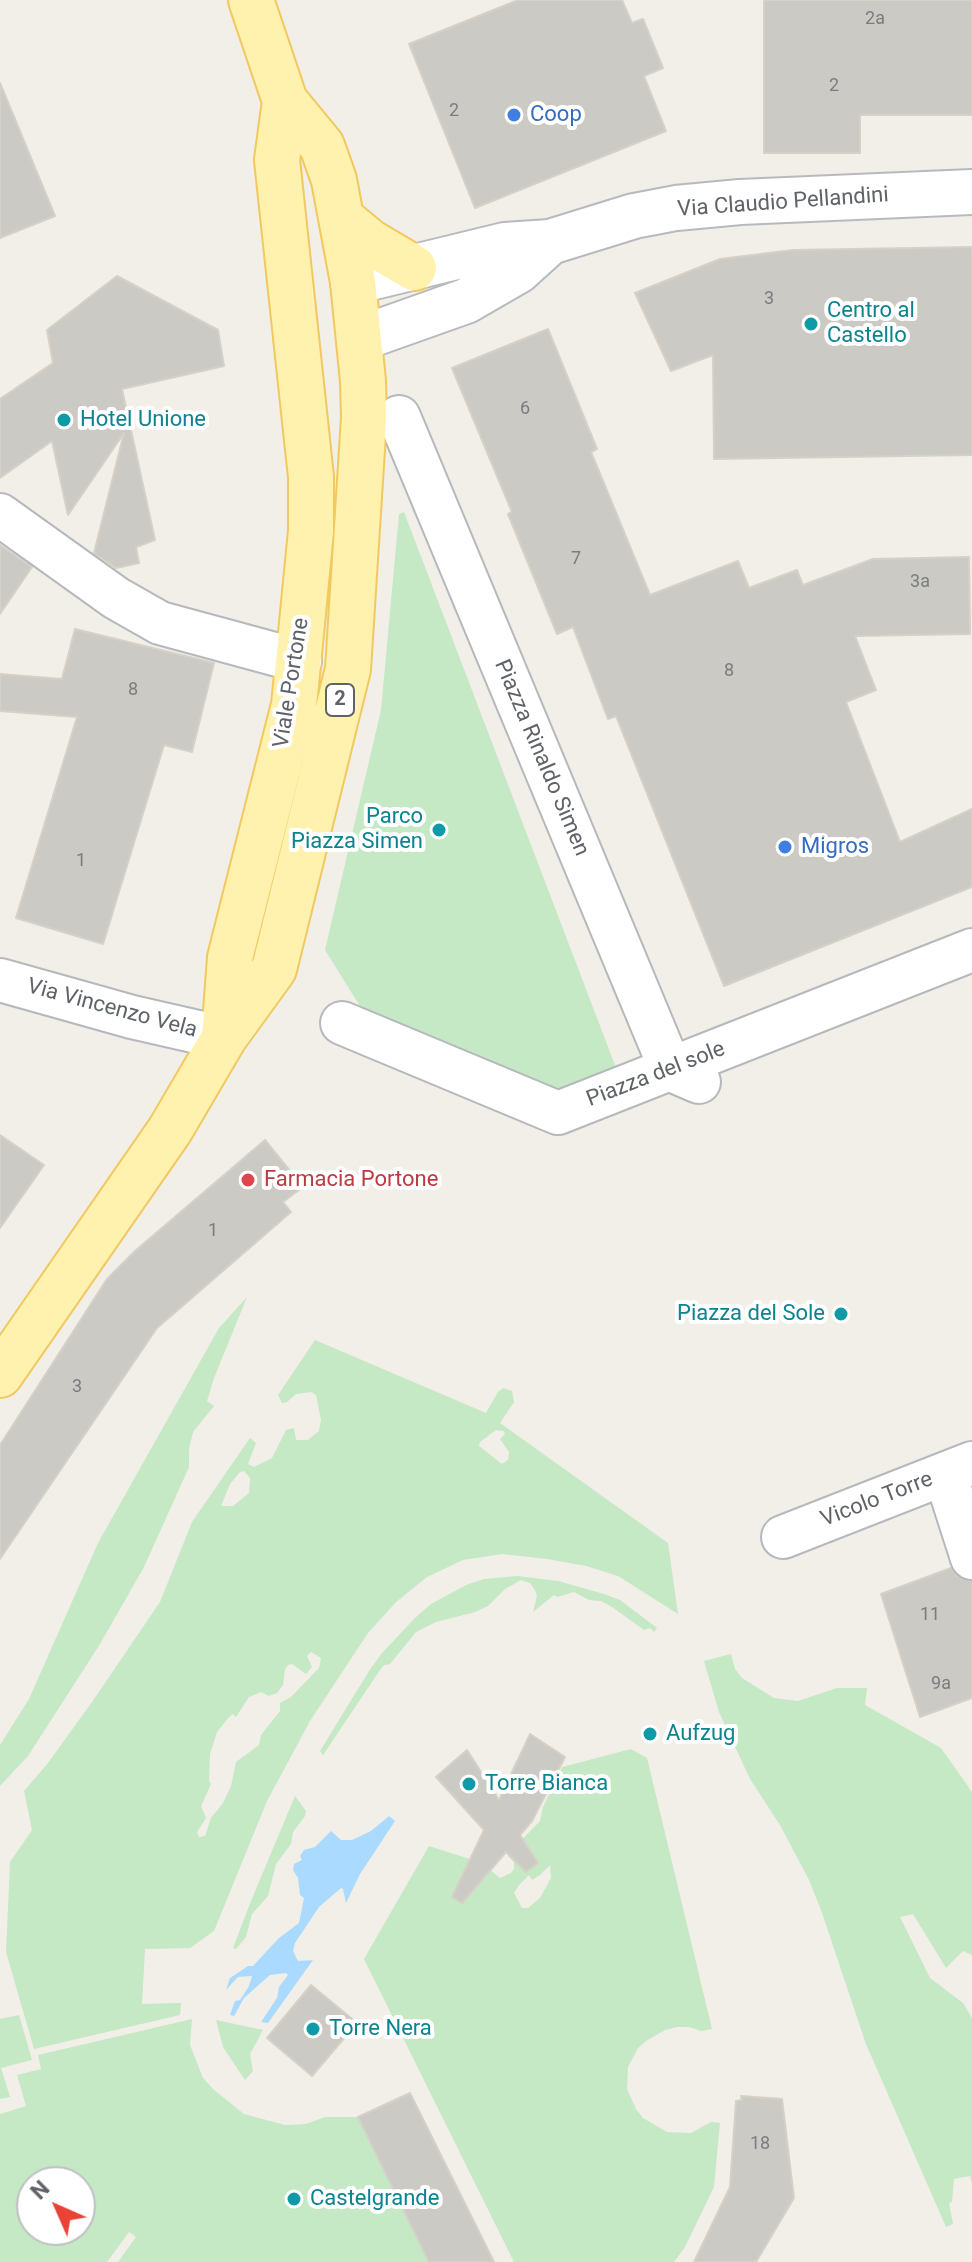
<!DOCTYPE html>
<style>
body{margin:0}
#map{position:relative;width:972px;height:2262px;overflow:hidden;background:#f1efe8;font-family:Roboto,sans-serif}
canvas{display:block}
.north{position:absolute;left:16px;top:2166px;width:80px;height:80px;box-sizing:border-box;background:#fff;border:2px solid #bfc1c3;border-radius:50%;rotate:315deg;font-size:22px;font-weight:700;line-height:32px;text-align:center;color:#5f6368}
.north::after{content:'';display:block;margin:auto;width:28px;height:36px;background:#ea4335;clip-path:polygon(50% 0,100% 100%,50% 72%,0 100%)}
</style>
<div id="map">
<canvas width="972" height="2262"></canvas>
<div class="north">N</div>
</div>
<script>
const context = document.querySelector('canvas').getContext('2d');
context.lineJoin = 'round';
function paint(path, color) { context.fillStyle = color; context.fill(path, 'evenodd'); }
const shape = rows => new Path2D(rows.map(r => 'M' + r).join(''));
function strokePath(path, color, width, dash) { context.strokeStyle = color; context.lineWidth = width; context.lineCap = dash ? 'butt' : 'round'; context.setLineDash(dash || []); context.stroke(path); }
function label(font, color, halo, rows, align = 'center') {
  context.font = font + ' Roboto,sans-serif'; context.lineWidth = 8; context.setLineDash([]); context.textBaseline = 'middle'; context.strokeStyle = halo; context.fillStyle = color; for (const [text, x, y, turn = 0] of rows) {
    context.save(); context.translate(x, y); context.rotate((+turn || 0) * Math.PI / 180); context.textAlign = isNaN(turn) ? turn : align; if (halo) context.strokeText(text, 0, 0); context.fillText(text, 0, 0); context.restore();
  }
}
paint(shape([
 [404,512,618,1073,561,1095,361,1008,325,950,381,710,399,514],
 [247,1297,214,1378,207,1401,214,1406,193,1432,189,1449,189,1467,144,1567,100,1644,28,1756,0,1786,0,1745,29,1699,98,1543,219,1328],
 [315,1340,486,1413,498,1392,503,1388,512,1391,514,1402,500,1423,668,1543,678,1614,618,1576,586,1566,547,1559,502,1554,463,1560,427,1577,396,1602,368,1633,310,1721,267,1801,214,1931,190,1948,145,1949,142,2004,181,2003,180,2015,34,2049,6,1952,10,1862,32,1830,24,1791,48,1763,92,1702,160,1602,192,1522,250,1438,256,1443,248,1464,254,1467,272,1458,286,1430,294,1428,296,1440,308,1440,319,1431,321,1420,316,1395,311,1392,296,1394,287,1402,282,1403,278,1395],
 [496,1430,504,1431,505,1434,500,1439,509,1452,508,1460,502,1464,479,1446,480,1442],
 [244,1471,250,1478,249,1493,233,1506,221,1506,230,1484,240,1472],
 [311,1652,321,1658,319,1668,291,1697,280,1703,280,1711,261,1735,259,1745,236,1762,231,1786,223,1803,211,1818,205,1836,199,1837,197,1832,206,1818,201,1806,211,1784,209,1781,210,1754,217,1732,229,1717,233,1714,236,1717,249,1697,261,1692,269,1696,277,1693,283,1685,285,1669,288,1665,292,1664,306,1674,312,1667,307,1656],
 [517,1576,558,1581,604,1594,620,1600,657,1628,654,1632,650,1628,644,1630,612,1607,601,1601,589,1600,574,1592,557,1597,554,1595,533,1612,537,1596,535,1590,530,1583,521,1580,505,1589,488,1606,475,1612,436,1622,416,1632,390,1664,384,1665,380,1670,323,1755,320,1751,369,1671,382,1653,415,1618,431,1604,466,1585,484,1579],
 [731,1654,735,1669,742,1678,774,1698,798,1701,837,1688,867,1688,865,1705,941,1748,972,1792,972,1955,963,1951,946,1968,913,1914,900,1917,930,1978,963,2003,972,2018,972,2183,970,2176,954,2179,952,2202,949,2203,953,2224,946,2227,866,2044,821,1910,809,1880,780,1825,750,1779,719,1712,704,1661],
 [631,1749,647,1758,712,2029,701,2031,689,2027,677,2027,665,2030,646,2041,638,2048,628,2067,627,2089,636,2109,643,2118,667,2132,691,2133,711,2122,720,2123,714,2187,685,2247,674,2262,514,2262,364,1959,429,1846,482,1863,500,1878,511,1873,514,1869,514,1862,508,1856,510,1852,540,1821,543,1807,562,1767],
 [550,1865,551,1878,540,1898,528,1908,522,1908,514,1893,519,1885,529,1875,532,1880,540,1875],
 [295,1796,306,1811,305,1816,293,1832,291,1844,276,1864,268,1896,252,1914,246,1937,236,1949,233,1948,251,1901],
 [19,2015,32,2060,1,2068,10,2097,0,2099,0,2019],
 [192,2019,190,2045,203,2078,214,2090,244,2114,285,2125,306,2124,325,2117,358,2117,429,2262,118,2262,136,2237,129,2232,107,2262,0,2262,0,2114,26,2106,17,2075,41,2069,38,2055],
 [32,2182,80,2182,80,2230,32,2230],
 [216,2020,263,2030,250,2054,253,2071,245,2080,223,2047]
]), '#c5e8c5');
paint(shape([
 [389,1816,395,1821,360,1874,346,1903,343,1889,341,1888,319,1907,295,1943,293,1951,298,1961,313,1960,268,2023,261,2022,277,1998,279,1987,288,1975,286,1973,270,1975,244,1998,234,2016,230,2015,235,2001,240,2000,249,1986,252,1976,238,1977,226,1990,230,1978,248,1966,253,1966,279,1938,299,1923,304,1898,300,1895,298,1878,293,1870,294,1864,302,1860,300,1856,304,1850,315,1847,331,1831,341,1840,352,1840,371,1831]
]), '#aadaff');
const building = shape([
 [518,0,622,0,632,23,643,19,663,68,644,76,666,131,475,208,409,44,518,0],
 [764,0,972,0,972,115,860,115,860,153,764,153,764,0],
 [0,83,55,216,0,238,0,83],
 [972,247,972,455,714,459,713,355,671,371,635,293,720,259,793,250,972,247],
 [117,276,218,330,224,366,122,389,155,540,136,547,139,563,116,568,94,553,124,433,68,515,52,441,0,478,0,399,53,363,47,330,117,276],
 [548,329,597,449,591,452,650,595,738,561,749,588,797,570,803,585,873,559,969,557,970,634,855,636,876,690,846,702,900,842,972,809,972,887,724,986,616,716,608,719,573,627,557,634,508,514,512,512,452,368,548,329],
 [0,545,32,567,0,614,0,545],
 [75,629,214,663,192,752,164,745,103,944,16,918,77,717,0,711,0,674,62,679,75,629],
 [0,1135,44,1165,0,1228,0,1135],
 [265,1140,303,1187,283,1202,291,1212,157,1328,0,1559,0,1445,107,1279,135,1251,265,1140],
 [951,1568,957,1576,972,1581,972,1698,920,1717,881,1594,951,1568],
 [530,1734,565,1757,532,1821,520,1835,538,1863,526,1872,506,1852,462,1903,452,1897,484,1830,436,1777,467,1750,499,1800,530,1734],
 [311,1985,357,2023,312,2076,267,2038,311,1985],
 [410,2093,494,2262,429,2262,358,2117,410,2093],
 [741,2096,782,2099,794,2198,756,2262,694,2262,730,2187,736,2101,742,2100,741,2096]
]);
paint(building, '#cccac5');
strokePath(building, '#d6d1c6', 2);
const street = shape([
 [399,417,671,1070,699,1082],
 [0,515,116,598,160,623,300,661],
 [0,980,132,1017,224,1038],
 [342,1023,558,1113,972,950],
 [945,1474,972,1558],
 [783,1537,972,1463]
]);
const secondary = shape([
 [353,282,505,245,550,242,634,216,676,208,740,202,972,192],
 [359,339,466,301,518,271,550,242]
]);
const primary = shape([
 [341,218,370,242,414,268],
 [224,1038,230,958,294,705,311,531,311,477,277,160,285,101],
 [0,1375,170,1130,224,1038,274,969,348,669,364,418,363,381,353,282,334,180,322,146,285,101,251,0]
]);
strokePath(street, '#b5b8bc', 46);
strokePath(secondary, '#b6babf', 48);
strokePath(primary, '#f2c960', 48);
strokePath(street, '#fff', 42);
strokePath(secondary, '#fff', 44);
strokePath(primary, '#fff2af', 44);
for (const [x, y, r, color] of [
 [514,115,8,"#3f7fe0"],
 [811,324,8,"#0f9aa8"],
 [64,420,8,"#0f9aa8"],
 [439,830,8,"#0f9aa8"],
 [785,847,8,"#3f7fe0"],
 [248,1180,8,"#e0444e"],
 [841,1314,8,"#0f9aa8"],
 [650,1734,8,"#0f9aa8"],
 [469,1784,8,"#0f9aa8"],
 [313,2029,8,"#0f9aa8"],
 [294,2199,8,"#0f9aa8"]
]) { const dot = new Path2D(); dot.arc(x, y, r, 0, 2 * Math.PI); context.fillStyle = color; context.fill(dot); strokePath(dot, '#fff', 3); }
label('18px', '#7a7d7f', null, [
 ["2a",875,19],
 ["2",834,86],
 ["2",454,111],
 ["3",769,299],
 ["6",525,409],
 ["7",576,559],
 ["3a",920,582],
 ["8",729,671],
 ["8",133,690],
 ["1",81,861],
 ["1",213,1231],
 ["3",77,1387],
 ["11",930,1615],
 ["9a",941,1684],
 ["18",760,2144]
]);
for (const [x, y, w] of [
 [340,700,28]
]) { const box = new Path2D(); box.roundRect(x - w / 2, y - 16, w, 32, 6); context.fillStyle = '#fff'; context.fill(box); strokePath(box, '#5f6368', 2); }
label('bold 20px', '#5f6368', null, [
 ["2",340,700]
]);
label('22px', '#366cbe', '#fff', [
 ["Coop",530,115],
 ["Migros",801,847]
], 'left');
label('22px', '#5f6368', '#fff', [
 ["Via Claudio Pellandini",783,203,-4],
 ["Viale Portone",292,683,-81],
 ["Piazza Rinaldo Simen",541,758,67],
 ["Via Vincenzo Vela",112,1009,15],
 ["Piazza del sole",656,1075,-21],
 ["Vicolo Torre",877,1500,-21]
]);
label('22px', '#0d838f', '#fff', [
 ["Centro al",827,311],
 ["Castello",827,336],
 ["Hotel Unione",80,420],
 ["Parco",423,817,"right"],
 ["Piazza Simen",423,842,"right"],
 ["Piazza del Sole",825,1314,"right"],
 ["Aufzug",666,1734],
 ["Torre Bianca",485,1784],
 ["Torre Nera",329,2029],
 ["Castelgrande",310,2199]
], 'left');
label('22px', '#be3a42', '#fff', [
 ["Farmacia Portone",264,1180]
], 'left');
</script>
